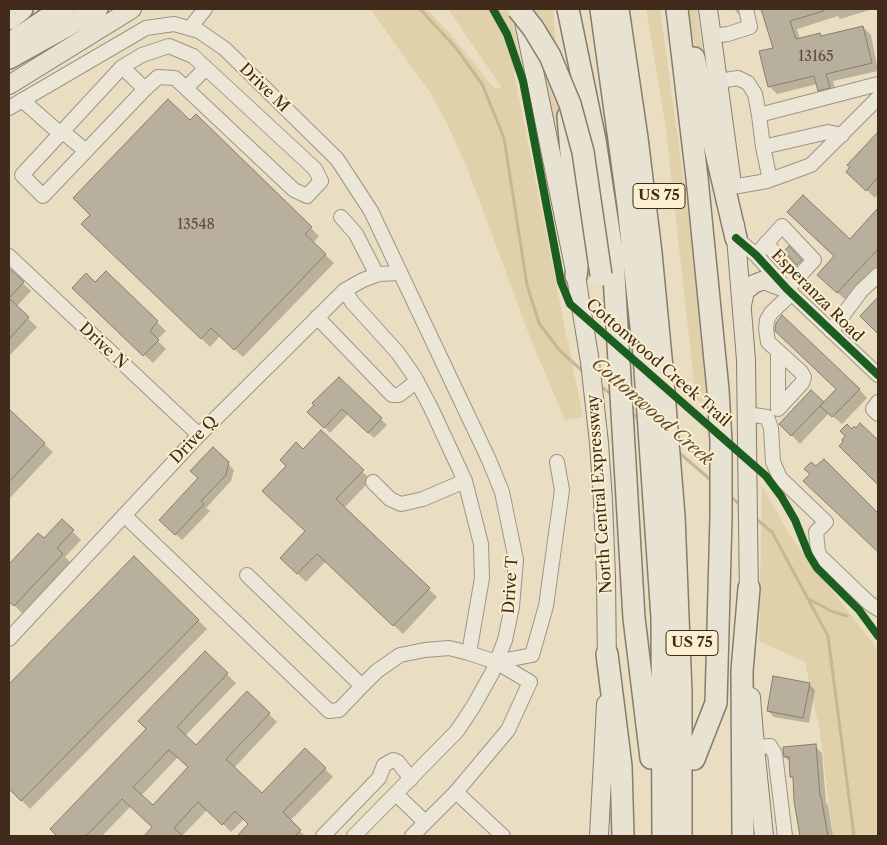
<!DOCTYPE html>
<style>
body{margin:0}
#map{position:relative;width:887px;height:845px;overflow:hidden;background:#e9dec2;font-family:"Libre Caslon Text",serif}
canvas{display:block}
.frame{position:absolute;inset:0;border:10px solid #422b1b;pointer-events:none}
</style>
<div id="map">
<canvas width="887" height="845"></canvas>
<div class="frame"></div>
</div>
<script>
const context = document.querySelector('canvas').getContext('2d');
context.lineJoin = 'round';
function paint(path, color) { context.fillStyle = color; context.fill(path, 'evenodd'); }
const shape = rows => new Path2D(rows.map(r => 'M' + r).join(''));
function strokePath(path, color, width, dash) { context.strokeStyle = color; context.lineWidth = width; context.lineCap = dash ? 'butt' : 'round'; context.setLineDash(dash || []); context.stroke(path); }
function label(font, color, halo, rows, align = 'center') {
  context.font = font + ' "Libre Caslon Text",serif'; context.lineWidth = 4; context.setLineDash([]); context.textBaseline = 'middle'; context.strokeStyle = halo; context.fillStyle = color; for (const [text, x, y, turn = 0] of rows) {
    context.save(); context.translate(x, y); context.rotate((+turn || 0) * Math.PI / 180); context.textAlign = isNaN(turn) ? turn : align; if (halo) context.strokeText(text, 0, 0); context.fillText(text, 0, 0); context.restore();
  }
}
paint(shape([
 [370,9,427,9,452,36,494,88,502,88,448,9,510,9,521,63,514,73,583,417,565,420,531,340,468,170,448,126,431,94],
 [532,9,553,9,556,45,533,14],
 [646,9,660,9,691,234,708,402,696,401,666,129],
 [686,9,697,9,707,85,705,86],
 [542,68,559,99,562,154,552,114],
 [762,486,793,540,878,650,878,836,833,836,820,733,805,662,759,641]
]), '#e0d1ab');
paint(shape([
 [734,9,750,9,742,18],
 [759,9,873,9,840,19,838,16,797,29,800,39,820,34,822,37,863,27,871,35,878,71,833,81,837,95,826,98,819,90,817,84,777,94,769,86,775,49,762,12],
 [196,116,319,236,313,243,334,263,243,357,220,336,210,347,83,224],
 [878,134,878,194,875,198,856,180,849,165],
 [878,210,878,272,849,303,830,286,850,241],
 [9,265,10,271,31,291,16,307,37,327,9,356],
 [106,273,166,331,157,340,166,349,153,363,82,296],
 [339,378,387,425,374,438,348,414,330,433,309,412],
 [859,389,867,398,842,424,829,413,800,444,781,424],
 [9,411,53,452,9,499],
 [321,432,371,480,344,508,437,597,403,634,326,561,306,582,282,558,307,532,303,451],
 [213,449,234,470,231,481,206,508,210,511,182,540,161,520,199,478],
 [62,521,81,540,65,557,71,563,23,614,9,600,9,566,38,535,44,540],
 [134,557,207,629,30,809,9,787,9,686],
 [205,653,236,683,185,736,196,746,247,693,277,722,234,768,262,795,305,749,333,777,290,821,305,836,238,836,250,824,244,819,231,832,208,809,182,836,145,836,154,828,131,806,102,836,59,836,51,829,148,729],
 [178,757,189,768,153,807,141,796],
 [809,684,815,690,809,723,774,717,768,711],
 [815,746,822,753,826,803,828,805,833,836,801,836,796,801,794,780,791,777,790,762,785,757]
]), '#0003');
strokePath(shape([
 [420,9,456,48,482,84,504,138,527,285,539,323,560,351,585,373],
 [599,385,612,395],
 [630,411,640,420],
 [677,451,712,481],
 [729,495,741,506],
 [755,518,772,532,828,636,854,836],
 [809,599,831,611,847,616]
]), '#c8b793', 3);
const building = shape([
 [761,9,823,9,824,11,790,21,796,39,820,33,821,36,863,26,872,63,826,74,830,88,818,91,814,76,768,87,759,51,773,48,761,9],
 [168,99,190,120,196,114,312,227,305,234,326,254,234,350,211,328,201,339,81,224,90,215,73,198,168,99],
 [878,132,878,177,866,191,846,172,850,167,847,165,878,132],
 [803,195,850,239,878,208,878,249,837,293,817,275,834,256,787,212,803,195],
 [789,246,802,260,797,265,784,251,789,246],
 [9,268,24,282,9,298,29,317,9,339,9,268],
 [106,271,158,321,150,331,159,340,143,356,72,288,86,273,95,282,106,271],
 [878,297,878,334,860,316,878,297],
 [782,315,860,389,832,417,820,406,836,389,775,331,776,323,782,315],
 [339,377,382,418,368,433,342,409,324,428,307,412,314,405,312,403,339,377],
 [811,390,824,402,791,436,779,424,811,390],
 [9,409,45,443,9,482,9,409],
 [860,423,878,440,878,485,839,446,843,442,842,440,845,436,840,431,847,424,852,429,854,426,856,428,860,423],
 [321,430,364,470,336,499,430,588,393,626,317,554,297,574,280,558,305,531,262,491,286,466,280,460,296,442,303,449,321,430],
 [213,447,229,462,226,475,201,501,204,504,175,535,159,520,198,478,190,471,213,447],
 [824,459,878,513,878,552,803,481,810,474,804,469,811,462,816,466,824,459],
 [62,519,74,530,57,548,63,554,14,606,9,602,9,564,38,533,44,538,62,519],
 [134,556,199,620,21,801,9,789,9,684,134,556],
 [205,651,228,673,177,727,196,745,247,691,270,713,226,759,262,793,305,748,326,768,283,812,301,830,295,836,237,836,248,824,235,811,222,825,198,802,174,828,183,836,144,836,152,827,122,799,86,836,57,836,50,829,146,729,138,721,205,651],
 [169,750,188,767,153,805,133,787,169,750],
 [773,676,810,683,803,718,767,711,773,676],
 [816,744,820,797,821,797,828,836,800,836,794,801,793,777,790,777,789,757,784,757,783,747,816,744]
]);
paint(building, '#b8af9c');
strokePath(building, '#867d6d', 1);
const minor = shape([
 [190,28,205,9],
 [712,36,728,34,750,27,746,9],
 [122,67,142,55,169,46,193,56,315,169,321,181,307,196,294,190,175,78,158,77,145,89],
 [122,67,145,89,43,196,22,175,122,67],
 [719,81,738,78,748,83,755,94,759,115,878,84],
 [186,88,206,68],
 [22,100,56,130,63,132,86,151],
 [9,108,146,28,174,24,199,31,225,49,337,159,371,211,489,460,502,492,516,560,512,607,505,640,492,673,473,707,457,731,354,836],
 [759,115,763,147],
 [770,180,763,147,828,132,842,135],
 [732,187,767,181,811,165,878,98],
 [341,217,356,234,377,275],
 [736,238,756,255,787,289,878,375],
 [766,243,797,278],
 [756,255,782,226,814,260,787,289],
 [9,256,199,435],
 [345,290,352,302,398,353,414,376,431,408,465,481,481,544,482,578,469,653,496,662,530,682,508,730,456,792],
 [317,317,392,395,399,395,417,381],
 [831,331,861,291,878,275],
 [778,352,778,409,802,383,804,377,801,372,768,342,766,329,767,320,771,313,792,293],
 [878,402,873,409,878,414],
 [747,414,767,417,771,428,773,462,780,478,826,522,816,532,818,552,821,557,869,603,878,609],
 [373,482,390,499,401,504,423,499,465,481],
 [124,515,329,711,339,710,362,686],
 [247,575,362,686,377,671,400,655,425,650,449,648,469,653],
 [9,639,199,435,345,290,363,280,379,274,399,273],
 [496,662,532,655,546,606,562,490,557,462],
 [755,747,770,746,775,754,785,836],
 [396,794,425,822],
 [323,836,379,778,384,765,393,760,398,762,411,779],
 [412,836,456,792,503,836]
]);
const major = shape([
 [708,9,732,184],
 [523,17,576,276,590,362,599,443,603,501,606,577,607,666],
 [9,85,132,9],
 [735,225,746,360,749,601],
 [742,305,745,291,754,284,764,280,787,289],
 [751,697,755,747,764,836],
 [599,836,606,704]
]);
const highway = shape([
 [568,9,595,140,613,258,634,618,651,758],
 [601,9,628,205,644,355,662,618,663,836],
 [618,9,637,138,651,253,662,368,674,516,681,693,681,836],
 [677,9,697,178,718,390,721,442,721,517,716,703,694,759],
 [9,19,22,9],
 [15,40,62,9],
 [9,58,97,9],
 [694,58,736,238],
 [568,116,579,251,576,276],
 [607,654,621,766,623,836],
 [743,836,742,671,749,588]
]);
strokePath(minor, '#9e9583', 16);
strokePath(major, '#867d6d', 20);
strokePath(highway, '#867d6d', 24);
strokePath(minor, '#ece6d8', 14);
strokePath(major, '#e7e2d2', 18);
strokePath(highway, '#e7e2d2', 21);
const highwayBridge = shape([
 [518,9,533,28,550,56,570,104,583,152,601,275]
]);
strokePath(highwayBridge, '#867d6d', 24, []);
strokePath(highwayBridge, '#e7e2d2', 21);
strokePath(shape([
 [493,9,507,34,523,81,561,282,570,304,766,476,781,496,795,520,809,555,817,568,859,610,878,636],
 [736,238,756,255,787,289,878,375]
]), '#1b5e20', 8);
label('14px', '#604c3b', null, [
 ["13165",816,57],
 ["13548",196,225]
]);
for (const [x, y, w] of [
 [659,196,52],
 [692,643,52]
]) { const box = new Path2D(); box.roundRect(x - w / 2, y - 12.5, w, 25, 4); context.fillStyle = '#faefce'; context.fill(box); strokePath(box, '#422b1b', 1); }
label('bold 15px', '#422b1b', null, [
 ["US 75",659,196],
 ["US 75",692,643]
]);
label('16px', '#422b1b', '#faefce', [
 ["Drive M",264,88,44],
 ["Esperanza Road",817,296,45],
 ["Drive N",103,346,43],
 ["Cottonwood Creek Trail",658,363,41],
 ["Drive Q",194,440,-46],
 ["North Central Expressway",600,494,-94],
 ["Drive T",511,585,-86]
]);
label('italic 18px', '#665039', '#faefce', [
 ["Cottonwood Creek",652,412,41]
]);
</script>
